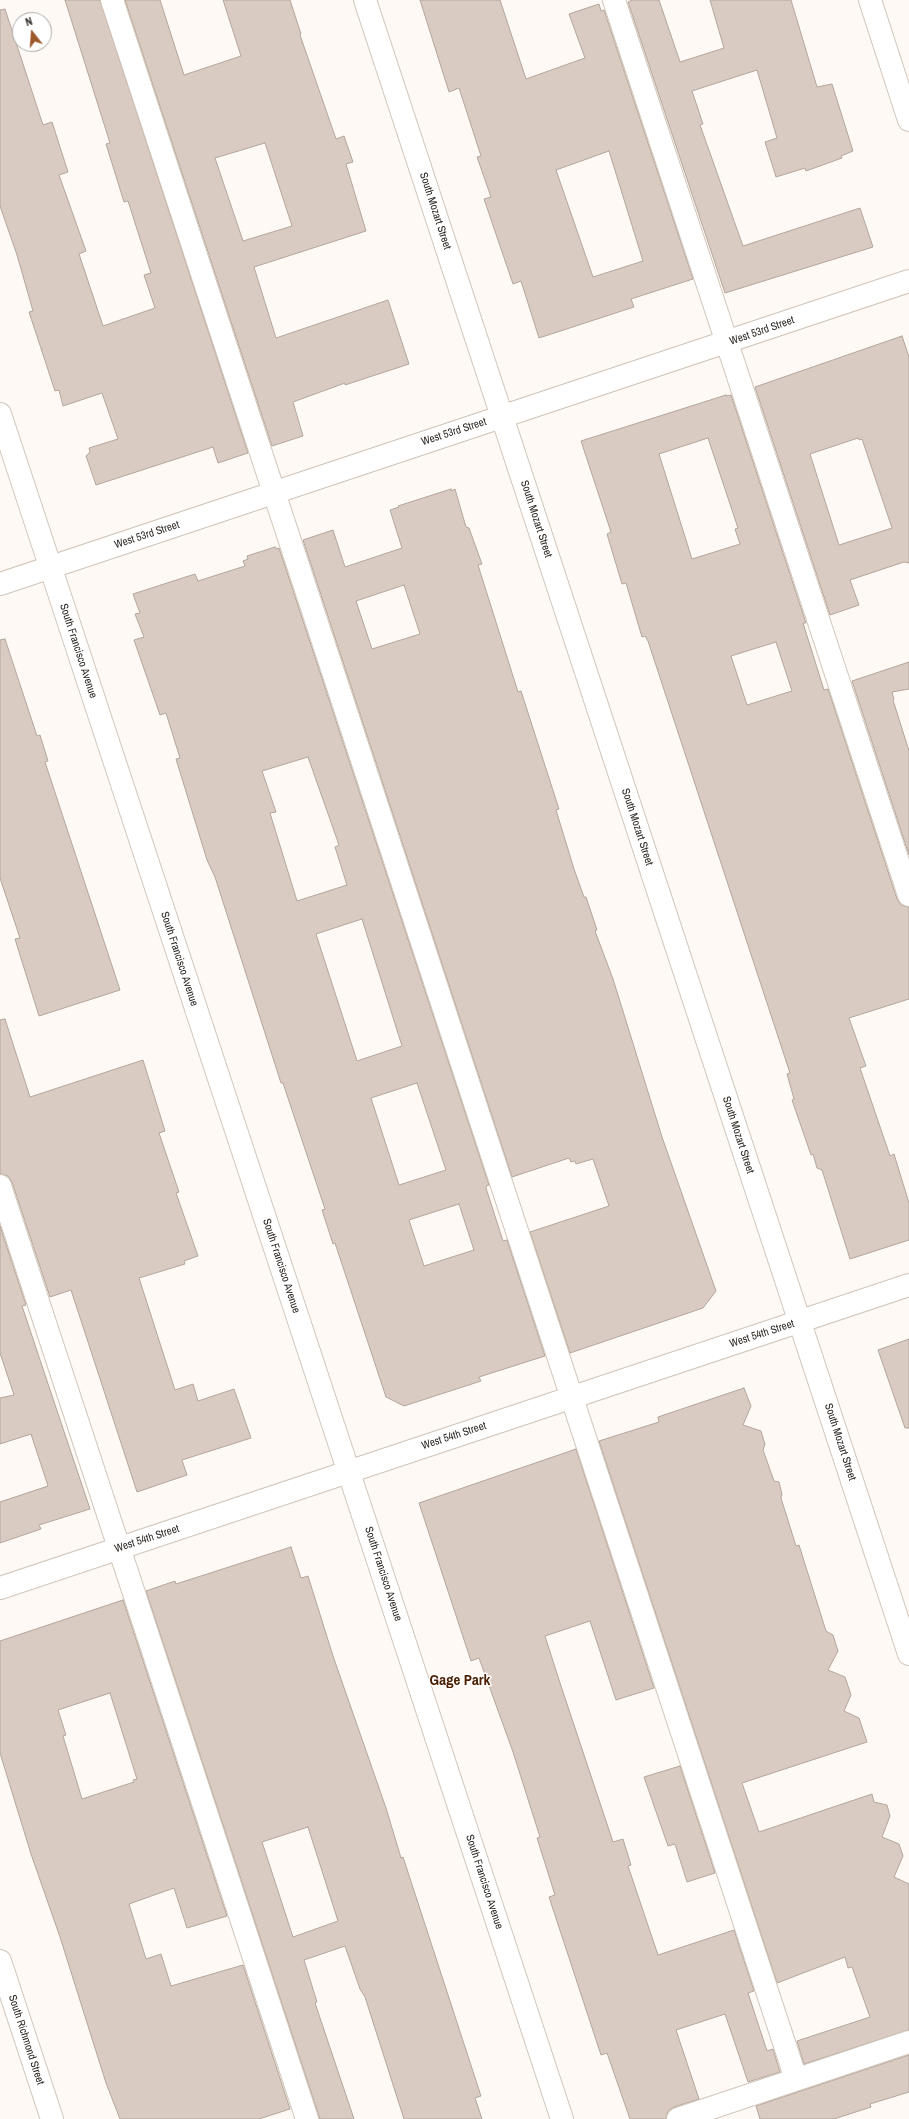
<!DOCTYPE html>
<style>
body{margin:0}
#map{position:relative;width:909px;height:2119px;overflow:hidden;background:#fef9f4;font-family:"Archivo Narrow",sans-serif}
canvas{display:block}
.north{position:absolute;left:12px;top:12px;width:40px;height:40px;box-sizing:border-box;background:#fff;border:1px solid #aba9a8;border-radius:50%;rotate:343deg;font-size:11px;font-weight:700;line-height:16px;text-align:center;color:#2e2925}
.north::after{content:'';display:block;margin:auto;width:14px;height:18px;background:#9d582b;clip-path:polygon(50% 0,100% 100%,50% 72%,0 100%)}
</style>
<div id="map">
<canvas width="909" height="2119"></canvas>
<div class="north">N</div>
</div>
<script>
const context = document.querySelector('canvas').getContext('2d');
context.lineJoin = 'round';
function paint(path, color) { context.fillStyle = color; context.fill(path, 'evenodd'); }
const shape = rows => new Path2D(rows.map(r => 'M' + r).join(''));
function strokePath(path, color, width, dash) { context.strokeStyle = color; context.lineWidth = width; context.lineCap = dash ? 'butt' : 'round'; context.setLineDash(dash || []); context.stroke(path); }
function label(font, color, halo, rows, align = 'center') {
  context.font = font + ' "Archivo Narrow",sans-serif'; context.lineWidth = 3; context.setLineDash([]); context.textBaseline = 'middle'; context.strokeStyle = halo; context.fillStyle = color; for (const [text, x, y, turn = 0] of rows) {
    context.save(); context.translate(x, y); context.rotate((+turn || 0) * Math.PI / 180); context.textAlign = isNaN(turn) ? turn : align; if (halo) context.strokeText(text, 0, 0); context.fillText(text, 0, 0); context.restore();
  }
}
const building = shape([
 [65,0,100,0,248,453,218,463,213,447,96,485,86,456,90,452,89,448,118,439,102,393,63,406,59,390,55,391,29,312,33,311,17,255,0,206,0,10,5,9,43,125,52,122,68,172,59,175,86,251,79,254,103,326,155,308,144,275,151,273,128,201,124,202,106,144,110,143,65,0],
 [125,0,160,0,184,75,241,56,223,0,290,0,301,34,300,35,336,139,344,136,353,162,346,164,366,231,254,267,276,338,388,300,409,364,345,385,345,383,293,402,303,436,272,446,125,0],
 [265,143,292,226,243,241,215,158,265,143],
 [420,0,500,0,526,79,585,58,569,14,599,4,601,11,604,10,693,279,631,299,634,307,539,338,521,281,513,284,484,199,491,197,477,157,481,156,459,88,449,92,420,0],
 [609,151,643,261,593,277,556,170,609,151],
 [632,0,659,0,680,62,724,48,710,0,791,0,817,87,832,84,853,151,841,156,842,158,806,171,805,168,776,177,765,142,777,138,757,70,692,91,703,124,700,125,743,246,860,208,873,247,725,293,628,2,632,0],
 [902,336,909,357,909,563,904,562,850,580,859,605,830,615,755,387,902,336],
 [858,438,859,440,862,439,892,528,839,545,810,454,858,438],
 [726,395,726,396,731,395,806,623,803,623,824,690,828,689,897,899,901,905,909,907,909,999,849,1018,866,1066,860,1068,890,1156,894,1154,909,1203,909,1240,850,1259,822,1170,817,1168,813,1154,811,1155,792,1100,794,1099,787,1074,790,1073,648,641,645,636,642,637,626,583,622,584,607,534,611,532,581,441,726,395],
 [708,438,738,528,735,529,740,544,692,559,659,454,708,438],
 [776,642,792,691,747,705,731,656,776,642],
 [451,489,451,491,455,489,466,527,469,528,482,564,478,565,518,692,521,691,559,809,556,810,574,869,584,897,586,897,597,930,595,931,613,979,662,1137,716,1291,703,1308,570,1353,530,1232,609,1206,593,1159,576,1164,575,1161,571,1162,569,1158,512,1177,303,540,333,530,345,567,402,548,390,510,399,507,398,506,451,489],
 [404,585,420,634,372,649,356,601,404,585],
 [275,547,276,549,279,548,489,1185,486,1186,486,1188,503,1241,507,1240,545,1356,479,1377,481,1381,404,1406,386,1397,335,1243,333,1244,322,1210,325,1209,283,1083,281,1083,215,877,207,860,176,759,180,758,166,713,160,715,134,640,144,637,135,614,140,613,133,594,195,574,198,581,245,566,243,561,248,559,247,556,275,547],
 [308,757,339,845,335,847,347,885,297,901,270,813,276,812,262,771,308,757],
 [362,919,402,1046,357,1061,316,934,362,919],
 [417,1083,446,1170,399,1185,371,1098,417,1083],
 [459,1204,474,1250,424,1266,409,1220,459,1204],
 [5,639,37,736,40,735,48,761,45,762,120,990,39,1016,15,939,20,938,0,878,0,640,5,639],
 [909,662,909,689,892,692,894,699,893,700,909,751,909,855,852,681,909,662],
 [5,1019,30,1097,143,1060,165,1131,159,1133,179,1192,176,1193,198,1256,184,1261,185,1264,139,1278,175,1390,193,1384,198,1401,234,1389,251,1438,182,1460,187,1475,137,1492,71,1290,50,1297,12,1182,8,1176,0,1174,0,1020,5,1019],
 [0,1226,26,1305,22,1306,37,1351,90,1509,39,1525,41,1529,0,1543,0,1502,48,1486,31,1434,0,1444,0,1398,14,1395,0,1353,0,1226],
 [909,1339,909,1428,905,1428,878,1350,909,1339],
 [744,1388,751,1406,743,1425,761,1431,765,1444,763,1450,774,1481,779,1482,782,1494,781,1498,796,1546,799,1545,826,1631,833,1635,838,1651,828,1670,845,1677,851,1695,844,1711,859,1718,867,1742,742,1783,759,1832,872,1794,874,1802,887,1805,890,1816,882,1837,899,1844,903,1856,894,1877,909,1884,909,2030,804,2064,797,2041,870,2017,852,1967,848,1968,845,1957,777,1983,599,1441,659,1422,658,1417,744,1388],
 [576,1449,654,1688,616,1700,590,1621,545,1636,561,1686,613,1842,623,1839,631,1865,628,1866,658,1955,734,1930,754,1991,748,1993,767,2051,773,2049,780,2072,748,2082,725,2014,676,2030,699,2099,674,2107,668,2111,666,2119,630,2119,607,2053,601,2055,549,1897,555,1895,537,1838,540,1837,513,1752,479,1658,471,1661,419,1503,576,1449],
 [291,1547,301,1578,308,1576,333,1656,386,1808,401,1858,403,1857,481,2096,475,2098,482,2119,404,2119,365,1997,360,1989,345,1946,304,1960,317,2002,315,2003,354,2119,320,2119,314,2101,146,1591,175,1581,176,1584,291,1547],
 [308,1827,338,1921,293,1937,262,1842,308,1827],
 [123,1600,227,1916,187,1928,174,1888,129,1904,146,1959,161,1954,171,1986,243,1965,290,2109,259,2119,120,2119,106,2083,60,1937,31,1854,0,1753,0,1641,123,1600],
 [110,1693,137,1779,133,1780,134,1782,82,1799,63,1736,66,1735,58,1710,110,1693],
 [680,1766,715,1873,687,1882,675,1844,668,1846,644,1777,680,1766],
 [909,2055,909,2092,870,2104,871,2107,834,2119,760,2119,756,2106,909,2055]
]);
paint(building, '#d9cbc1');
strokePath(building, '#b3a69c', 1);
const minor = shape([
 [112,0,796,2079],
 [365,0,909,1654],
 [614,0,909,895],
 [870,0,909,120],
 [0,414,562,2119],
 [0,584,909,281],
 [0,1186,307,2119],
 [0,1588,909,1285],
 [0,1961,52,2119],
 [678,2119,909,2042]
]);
strokePath(minor, '#d2c5ba', 24);
strokePath(minor, '#fff', 22);
label('11px', '#2e2925', '#fff', [
 ["South Mozart Street",435,211,72],
 ["West 53rd Street",762,331,-19],
 ["West 53rd Street",454,432,-18],
 ["South Mozart Street",536,519,72],
 ["West 53rd Street",147,535,-18],
 ["South Francisco Avenue",78,651,72],
 ["South Mozart Street",637,827,72],
 ["South Francisco Avenue",179,959,72],
 ["South Mozart Street",738,1135,72],
 ["South Francisco Avenue",281,1266,72],
 ["West 54th Street",762,1334,-18],
 ["West 54th Street",454,1436,-18],
 ["South Mozart Street",840,1442,72],
 ["West 54th Street",147,1539,-18],
 ["South Francisco Avenue",383,1574,72],
 ["South Francisco Avenue",484,1882,72],
 ["South Richmond Street",26,2040,72]
]);
label('bold 15px', '#4b1f00', '#fff', [
 ["Gage Park",460,1681]
]);
</script>
